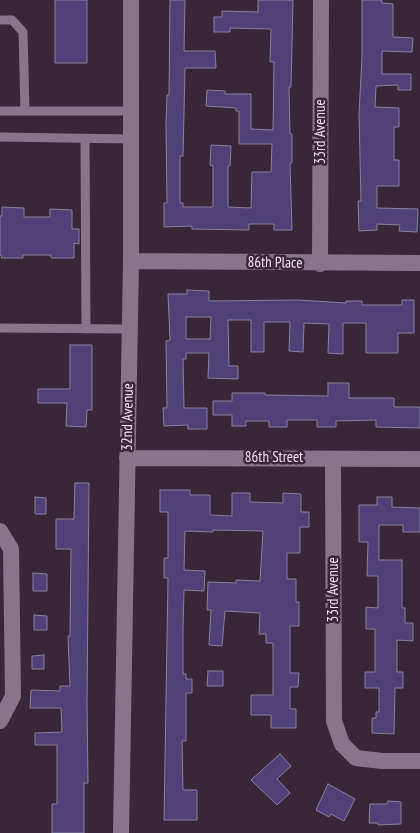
<!DOCTYPE html>
<style>
body{margin:0}
canvas{display:block;background:#392739}
</style>
<canvas width="420" height="833"></canvas>
<script>
const context = document.querySelector('canvas').getContext('2d');
context.lineJoin = 'round';
function paint(path, color) { context.fillStyle = color; context.fill(path, 'evenodd'); }
const shape = rows => new Path2D(rows.map(r => 'M' + r).join(''));
function strokePath(path, color, width, dash) { context.strokeStyle = color; context.lineWidth = width; context.lineCap = dash ? 'butt' : 'round'; context.setLineDash(dash || []); context.stroke(path); }
function label(font, color, halo, rows, align = 'center') {
  context.font = font + ' "PT Sans Narrow",sans-serif'; context.lineWidth = 5; context.setLineDash([]); context.textBaseline = 'middle'; context.strokeStyle = halo; context.fillStyle = color; for (const [text, x, y, turn = 0] of rows) {
    context.save(); context.translate(x, y); context.rotate((+turn || 0) * Math.PI / 180); context.textAlign = isNaN(turn) ? turn : align; if (halo) context.strokeText(text, 0, 0); context.fillText(text, 0, 0); context.restore();
  }
}
const building = shape([
 [55,0,87,0,87,63,55,63,55,0],
 [170,0,185,0,184,51,215,51,216,68,185,68,183,156,180,156,180,203,183,203,183,207,213,207,213,166,210,165,211,145,231,146,230,166,228,166,228,207,251,208,252,172,271,172,272,144,239,144,239,111,236,111,236,108,206,106,207,90,225,91,225,94,251,94,251,129,273,130,274,62,270,62,271,29,230,28,230,32,214,32,214,17,222,17,222,11,258,12,258,0,293,0,291,87,289,87,290,134,292,134,292,163,290,163,292,230,274,230,274,224,249,224,249,230,192,229,192,226,164,227,164,203,167,203,166,124,167,95,169,95,170,0],
 [362,0,382,0,382,3,393,4,393,37,413,38,412,52,382,51,382,74,411,74,411,90,398,90,398,85,376,86,375,107,399,108,399,127,394,127,394,160,399,160,399,186,377,186,377,208,418,209,417,232,399,231,400,225,377,224,377,230,359,231,358,201,361,201,359,113,362,57,362,0],
 [2,207,24,208,24,217,50,217,50,209,72,210,72,229,79,229,79,244,74,243,74,258,51,258,51,255,23,255,23,258,1,258,2,256,0,255,0,216,2,216,2,207],
 [187,290,209,291,209,301,298,300,346,303,346,301,362,301,362,305,402,305,402,300,414,300,414,333,398,333,398,353,366,353,366,323,343,323,343,354,328,353,329,324,304,323,303,352,289,351,290,322,264,322,264,352,251,352,251,320,228,320,229,366,238,366,238,379,208,378,209,353,186,353,186,359,183,359,184,408,207,408,207,429,188,429,188,425,164,426,163,408,167,408,166,341,170,340,168,294,187,294,187,290],
 [186,317,211,317,210,339,186,339,186,317],
 [70,345,92,345,92,410,87,410,86,427,66,426,67,403,38,403,38,389,70,389,70,345],
 [328,383,349,383,349,398,394,398,394,407,420,407,420,428,376,427,376,420,336,421,336,427,317,427,317,420,287,420,287,427,269,427,269,421,246,421,246,426,232,426,232,415,213,415,213,401,232,401,232,393,265,393,265,395,328,396,328,383],
 [75,483,89,483,87,703,88,783,84,783,84,833,52,833,52,804,57,804,57,745,35,745,35,733,62,732,61,708,30,708,31,690,60,691,60,686,70,686,68,636,70,636,71,549,56,549,56,519,74,519,75,483],
 [160,490,190,490,190,495,210,495,210,515,232,516,232,493,250,493,250,502,283,503,283,493,301,494,301,512,309,512,309,527,300,527,300,553,287,553,287,579,296,579,296,602,299,602,299,626,290,626,290,673,299,673,298,687,290,687,290,709,296,709,296,728,271,728,271,715,251,715,251,695,273,695,273,643,266,643,266,634,259,634,260,613,225,611,222,646,209,645,211,610,207,610,208,582,236,583,236,580,260,581,263,531,213,530,213,532,185,531,184,570,205,571,204,591,184,590,183,628,183,674,186,674,186,679,192,679,192,693,186,693,186,741,182,741,183,790,197,790,197,820,164,820,168,578,164,578,164,558,168,558,168,512,160,512,160,490],
 [35,497,46,498,46,514,35,514,35,497],
 [377,497,392,497,392,507,420,508,420,532,403,532,403,525,379,525,379,560,402,560,402,608,405,608,405,623,413,623,413,641,397,640,397,672,403,672,403,688,395,688,394,734,372,733,372,718,376,718,376,712,379,712,379,688,365,688,365,672,375,672,375,629,366,629,366,607,378,608,378,576,367,576,368,542,359,542,359,505,377,505,377,497],
 [33,573,47,574,47,591,33,591,33,573],
 [34,615,47,616,47,630,34,630,34,615],
 [44,655,44,669,32,669,32,656,44,655],
 [208,671,223,671,223,686,207,686,208,671],
 [280,754,291,766,277,779,290,793,277,805,251,780,280,754],
 [328,784,355,799,344,821,331,814,329,817,316,810,328,784],
 [388,801,401,802,401,824,378,825,378,823,369,823,370,804,387,804,388,801]
]);
paint(building, '#4f4177');
strokePath(building, '#87829e', 1);
strokePath(shape([
 [0,20,12,20,23,32,25,111],
 [0,111,131,111],
 [0,137,131,139],
 [85,139,86,329],
 [0,328,129,329]
]), '#8a7489', 9);
strokePath(shape([
 [131,261,420,263],
 [320,264,321,0],
 [127,458,420,459],
 [333,459,334,721,342,744,356,758,382,761,420,761],
 [0,531,11,549,13,696,0,721],
 [121,833,131,261,131,0]
]), '#8a7489', 16);
label('15px', '#f1e5f1', '#392739', [
 ["33rd Avenue",321,132,-90],
 ["86th Place",275,263,1],
 ["32nd Avenue",128,417,-89],
 ["86th Street",274,458],
 ["33rd Avenue",334,590,-90]
]);
</script>
